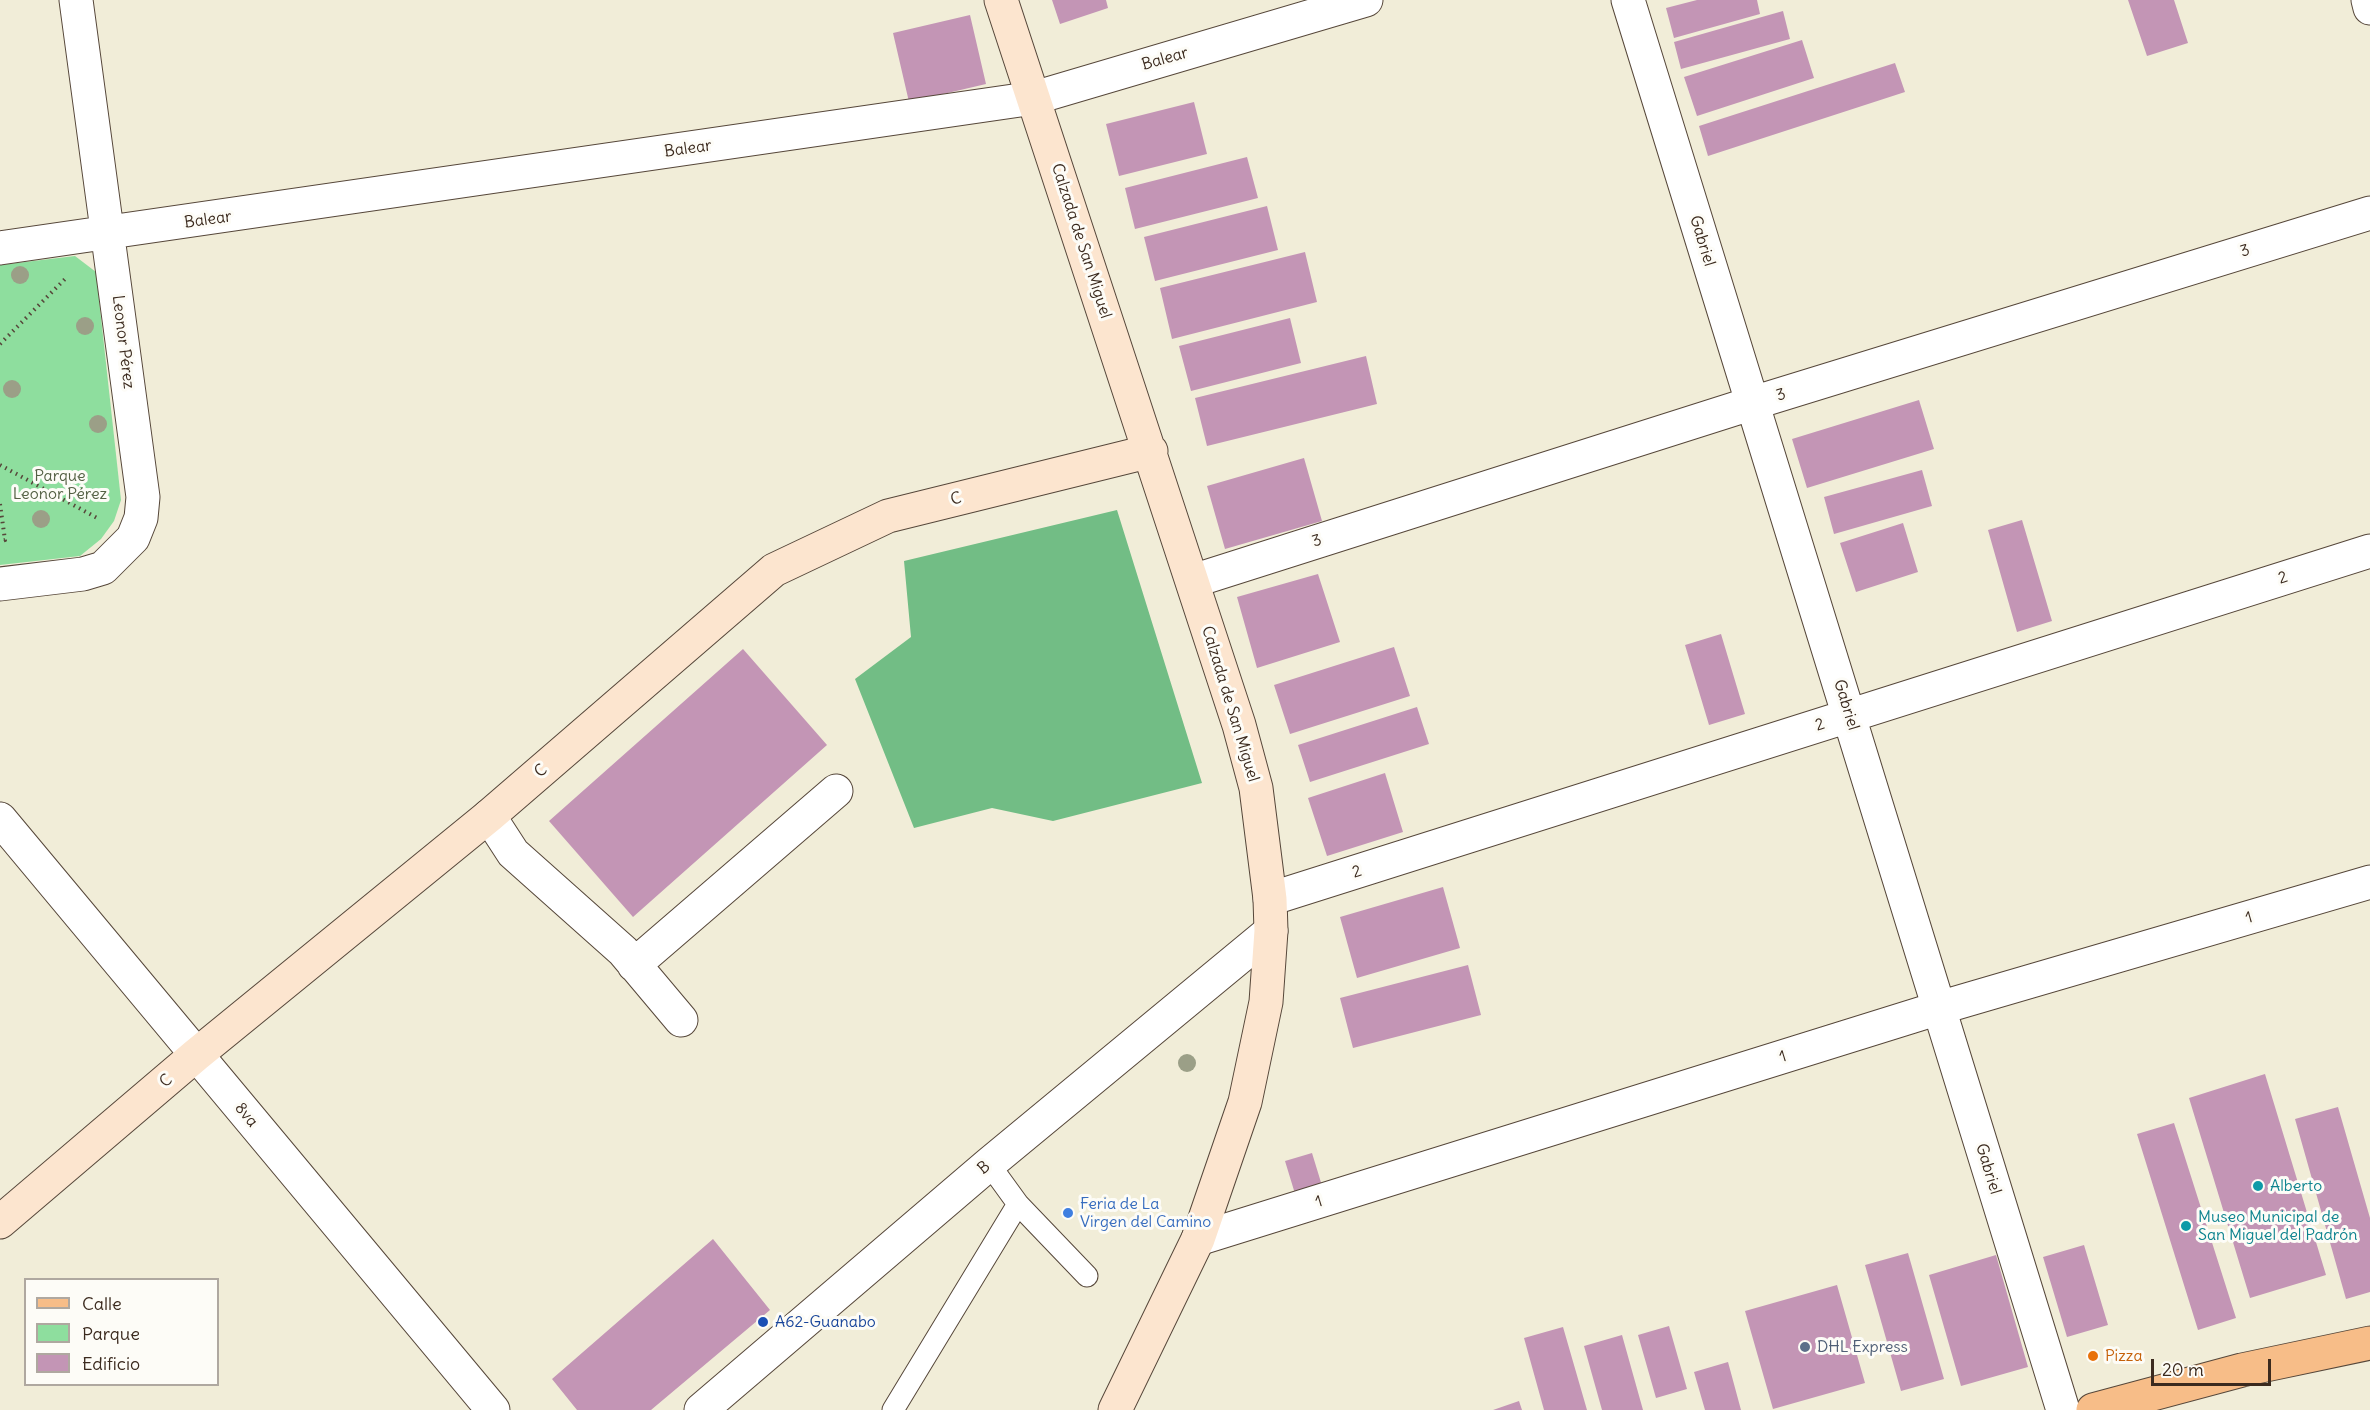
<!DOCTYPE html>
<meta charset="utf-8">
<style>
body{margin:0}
#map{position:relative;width:2370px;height:1410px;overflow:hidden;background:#f1edd8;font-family:Delius,sans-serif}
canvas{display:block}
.legend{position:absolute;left:24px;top:1278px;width:195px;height:108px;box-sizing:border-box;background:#fdfcf7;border:2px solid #afa8a0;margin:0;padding:8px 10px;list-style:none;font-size:18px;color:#3b2a1e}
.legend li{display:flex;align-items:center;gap:12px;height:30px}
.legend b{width:30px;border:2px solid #afa8a0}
.scale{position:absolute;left:2151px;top:1359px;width:120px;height:27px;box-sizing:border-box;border:3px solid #3b2a1e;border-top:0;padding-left:8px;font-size:18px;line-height:21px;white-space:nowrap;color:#3b2a1e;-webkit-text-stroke:4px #fdfcf7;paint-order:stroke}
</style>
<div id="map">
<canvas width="2370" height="1410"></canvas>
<ul class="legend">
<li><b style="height:8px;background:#f7bd88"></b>Calle</li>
<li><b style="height:16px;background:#8ede9e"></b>Parque</li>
<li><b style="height:16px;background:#c395b5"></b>Edificio</li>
</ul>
<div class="scale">20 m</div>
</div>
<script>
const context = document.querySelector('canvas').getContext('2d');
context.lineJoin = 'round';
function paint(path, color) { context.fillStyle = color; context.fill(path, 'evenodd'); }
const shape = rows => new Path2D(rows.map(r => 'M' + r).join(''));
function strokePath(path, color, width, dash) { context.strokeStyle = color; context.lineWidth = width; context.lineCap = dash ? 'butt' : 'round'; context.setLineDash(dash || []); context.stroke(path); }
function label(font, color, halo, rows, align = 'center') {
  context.font = font + ' Delius,sans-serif'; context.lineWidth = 6; context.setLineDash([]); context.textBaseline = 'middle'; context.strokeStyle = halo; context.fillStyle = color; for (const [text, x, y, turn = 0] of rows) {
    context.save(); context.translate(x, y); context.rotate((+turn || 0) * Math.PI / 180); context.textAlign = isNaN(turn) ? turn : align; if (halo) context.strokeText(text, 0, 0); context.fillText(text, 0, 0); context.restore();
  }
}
paint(shape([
 [75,256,96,272,121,500,114,521,101,539,80,556,0,565,0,265]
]), '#8ede9e');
paint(shape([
 [1117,510,1202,783,1053,821,992,808,914,828,855,679,911,637,904,561]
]), '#72bd85');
paint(shape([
 [1052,0,1106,0,1108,8,1060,24],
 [1697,0,1757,0,1760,14,1674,38,1666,8],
 [2128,0,2174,0,2188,43,2147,56],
 [1783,11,1790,39,1681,69,1674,42],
 [970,15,986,84,909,102,893,33],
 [1802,40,1814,78,1697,116,1684,77],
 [1895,63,1905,92,1708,156,1699,126],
 [1194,102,1207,154,1119,176,1106,124],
 [1247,157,1258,198,1135,229,1125,188],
 [1267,206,1278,250,1155,281,1144,237],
 [1305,252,1317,302,1172,339,1160,288],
 [1290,318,1301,363,1191,391,1179,346],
 [1366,356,1377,404,1207,446,1195,398],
 [1919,400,1934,449,1807,488,1792,439],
 [1304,458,1322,521,1225,549,1207,486],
 [1922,470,1932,506,1834,534,1824,497],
 [2022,520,2052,621,2017,632,1988,530],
 [1903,523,1918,572,1856,592,1840,543],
 [1318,574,1340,642,1257,668,1237,597],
 [1721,634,1745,714,1709,725,1685,645],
 [1394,647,1410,696,1290,734,1274,685],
 [743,649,827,745,633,917,549,821],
 [1417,707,1429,744,1310,782,1298,745],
 [1385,773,1403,832,1327,856,1308,798],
 [1443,887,1460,948,1357,978,1340,917],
 [1468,965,1481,1015,1353,1048,1340,998],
 [2265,1074,2326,1275,2250,1298,2189,1098],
 [2338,1107,2370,1218,2370,1292,2346,1299,2295,1119],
 [2174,1123,2236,1318,2198,1330,2137,1134],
 [1312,1153,1323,1189,1296,1197,1285,1161],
 [713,1239,770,1310,651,1410,577,1410,552,1379],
 [2084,1245,2108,1325,2067,1337,2043,1257],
 [1908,1253,1944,1379,1901,1391,1865,1265],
 [1996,1255,2028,1367,1961,1386,1929,1275],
 [1837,1285,1865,1383,1773,1409,1745,1311],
 [1669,1326,1687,1389,1656,1398,1638,1335],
 [1563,1327,1587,1410,1544,1410,1524,1338],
 [1622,1335,1643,1410,1602,1410,1584,1346],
 [1728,1362,1741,1410,1705,1410,1694,1372],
 [1519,1401,1522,1410,1493,1410]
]), '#c395b5');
const lane = shape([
 [989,1164,1018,1204,1087,1276],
 [893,1410,1018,1204]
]);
const street = shape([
 [1628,0,2063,1410],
 [2368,0,2370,8],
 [0,248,1034,98,1366,0],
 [1193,581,1753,403,2370,213],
 [0,584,83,574,103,568,133,538,141,518,143,497,76,0],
 [489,816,513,853,623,951,681,1020],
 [0,819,493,1410],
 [1270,899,2370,551],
 [634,965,836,791],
 [1198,1239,1939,1008,2370,882],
 [701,1410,989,1164,1271,931]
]);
const secondary = shape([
 [1001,0,1239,725,1256,788,1270,899,1271,931,1266,1002,1245,1102,1198,1239,1115,1410],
 [0,1222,196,1055,489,816,774,570,888,516,1151,451]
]);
const primary = shape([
 [2093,1410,2242,1370,2370,1343]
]);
strokePath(lane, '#56473a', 23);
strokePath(street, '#56473a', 35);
strokePath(secondary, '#56473a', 35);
strokePath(primary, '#56473a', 35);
strokePath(shape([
 [0,344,67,277],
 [0,465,99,519],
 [0,504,5,540,0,541]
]), '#56473a', 4, [1.5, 4.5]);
strokePath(lane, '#fff', 21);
strokePath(street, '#fff', 33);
strokePath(secondary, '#fce5cf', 33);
strokePath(primary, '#f7bd88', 33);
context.fillStyle = '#9b9f87';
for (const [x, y] of [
 [20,275],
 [85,326],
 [12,389],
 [98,424],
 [41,519],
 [1187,1063]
]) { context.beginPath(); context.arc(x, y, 9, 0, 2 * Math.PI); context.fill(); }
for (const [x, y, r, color] of [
 [2258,1186,6,"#0f9aa8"],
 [1068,1213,6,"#3f7fe0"],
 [2186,1226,6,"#0f9aa8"],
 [763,1322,6,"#1a4fb4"],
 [1805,1347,6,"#5c6f8a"],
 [2093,1356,6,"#e8710a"]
]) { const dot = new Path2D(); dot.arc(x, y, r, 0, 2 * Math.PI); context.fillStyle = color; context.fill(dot); strokePath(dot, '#fdfcf7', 2); }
label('16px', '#3b2a1e', '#fdfcf7', [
 ["Balear",1165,59,-16],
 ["Balear",688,149,-8],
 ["Balear",208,220,-8],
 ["Calzada de San Miguel",1081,241,72],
 ["Gabriel",1702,241,73],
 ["3",2245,251,-17],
 ["Leonor Pérez",123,342,83],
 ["3",1781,395,-17],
 ["C",956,499,-14],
 ["3",1317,541,-18],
 ["2",2283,578,-18],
 ["Calzada de San Miguel",1230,704,73],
 ["Gabriel",1846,705,73],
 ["2",1820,725,-18],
 ["C",541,771,-41],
 ["2",1357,872,-18],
 ["1",2249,918,-16],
 ["1",1783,1057,-17],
 ["C",166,1081,-40],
 ["8va",246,1115,50],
 ["B",984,1168,-40],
 ["Gabriel",1988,1169,73],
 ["1",1319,1202,-17]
]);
label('16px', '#546044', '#fdfcf7', [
 ["Parque",60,476],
 ["Leonor Pérez",60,494]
]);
label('16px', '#0d838f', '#fdfcf7', [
 ["Alberto",2270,1186],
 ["Museo Municipal de",2198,1217],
 ["San Miguel del Padrón",2198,1235]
], 'left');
label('16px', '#366cbe', '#fdfcf7', [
 ["Feria de La",1080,1204],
 ["Virgen del Camino",1080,1222]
], 'left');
label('16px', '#164399', '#fdfcf7', [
 ["A62-Guanabo",775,1322]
], 'left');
label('16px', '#4e5e75', '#fdfcf7', [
 ["DHL Express",1817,1347]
], 'left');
label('16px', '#c56008', '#fdfcf7', [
 ["Pizza",2105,1356]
], 'left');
</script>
